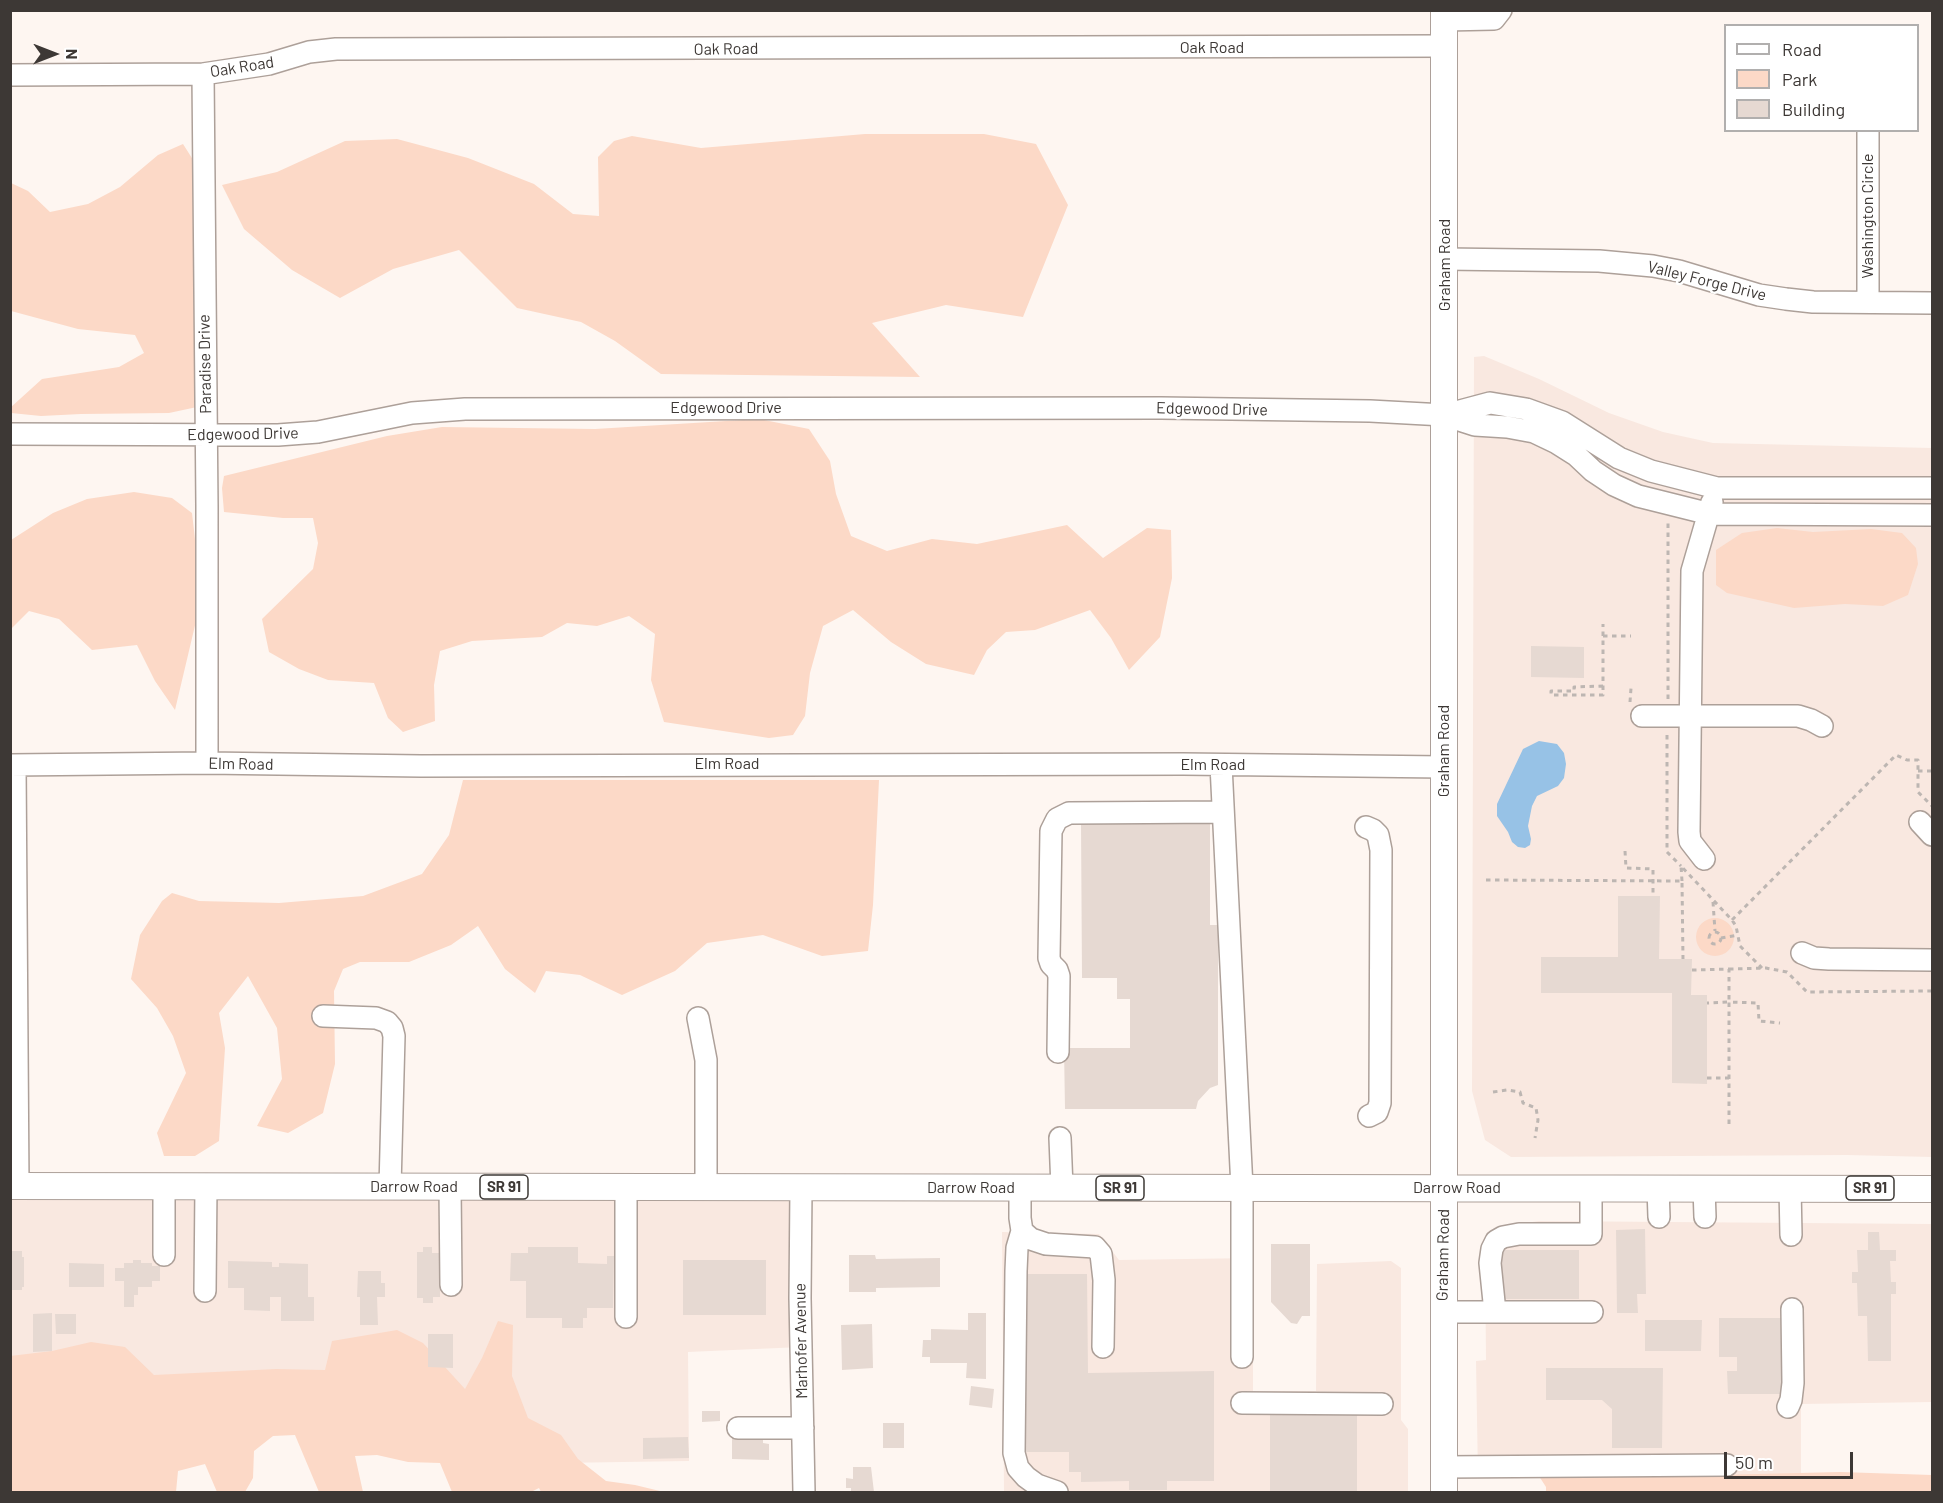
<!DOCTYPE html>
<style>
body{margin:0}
#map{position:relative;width:1943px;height:1503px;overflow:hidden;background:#fef6f1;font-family:Barlow,sans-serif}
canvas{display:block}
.frame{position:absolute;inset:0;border:12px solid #3d3835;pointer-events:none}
.legend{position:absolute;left:1724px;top:24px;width:195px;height:108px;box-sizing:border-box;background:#fff;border:2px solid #b1afae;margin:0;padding:8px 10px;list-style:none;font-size:18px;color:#3d3835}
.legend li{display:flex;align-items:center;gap:12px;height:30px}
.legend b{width:30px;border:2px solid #b1afae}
.north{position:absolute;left:24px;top:24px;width:60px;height:60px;-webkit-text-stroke:4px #fff;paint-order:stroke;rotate:90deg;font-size:16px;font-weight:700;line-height:24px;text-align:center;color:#3d3835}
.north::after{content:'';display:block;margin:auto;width:21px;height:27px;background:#3d3835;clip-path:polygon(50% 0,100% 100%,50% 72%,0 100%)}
.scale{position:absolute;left:1724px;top:1452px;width:129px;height:27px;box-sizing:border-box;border:3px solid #3d3835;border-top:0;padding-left:8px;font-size:18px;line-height:21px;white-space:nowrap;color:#3d3835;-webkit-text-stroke:4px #fff;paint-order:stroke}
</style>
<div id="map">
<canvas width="1943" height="1503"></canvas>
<div class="frame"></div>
<ul class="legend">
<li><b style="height:8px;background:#fff"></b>Road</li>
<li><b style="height:16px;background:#fcd9c7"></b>Park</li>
<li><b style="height:16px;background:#e6d9d2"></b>Building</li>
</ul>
<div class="north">N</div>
<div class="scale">50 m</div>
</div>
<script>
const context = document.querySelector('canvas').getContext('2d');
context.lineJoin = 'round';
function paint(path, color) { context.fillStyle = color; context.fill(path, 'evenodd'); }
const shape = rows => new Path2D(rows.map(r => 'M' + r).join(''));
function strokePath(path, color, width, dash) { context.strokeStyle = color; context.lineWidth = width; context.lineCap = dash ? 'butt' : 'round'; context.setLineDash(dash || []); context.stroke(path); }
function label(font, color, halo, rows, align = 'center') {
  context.font = font + ' Barlow,sans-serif'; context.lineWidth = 5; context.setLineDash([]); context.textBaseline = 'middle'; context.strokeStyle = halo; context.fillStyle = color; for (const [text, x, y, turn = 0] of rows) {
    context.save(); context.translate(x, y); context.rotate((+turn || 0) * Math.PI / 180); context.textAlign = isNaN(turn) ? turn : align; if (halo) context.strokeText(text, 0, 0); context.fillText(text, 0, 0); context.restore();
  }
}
paint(shape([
 [1484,356,1539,379,1609,413,1663,432,1713,443,1932,448,1932,1157,1847,1155,1511,1157,1485,1140,1472,1091,1474,357],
 [11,932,18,1186,803,1181,801,1347,688,1352,689,1461,492,1464,11,1386],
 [1539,1221,1932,1224,1932,1402,1801,1404,1801,1480,1730,1474,1478,1476,1476,1361,1486,1360,1485,1250,1505,1226],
 [1002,1232,1099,1234,1119,1260,1253,1258,1253,1391,1316,1391,1317,1264,1391,1261,1401,1268,1401,1420,1408,1429,1408,1492,1004,1492]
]), '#f9e8e0');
paint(shape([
 [865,134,984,134,1036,144,1068,205,1023,317,946,305,872,323,920,377,661,374,615,341,581,322,517,308,459,250,393,269,340,298,292,270,244,229,222,185,277,172,345,141,397,139,468,158,534,184,573,214,599,216,598,157,614,141,632,136,701,148],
 [183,144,197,166,197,407,169,413,81,414,41,416,11,413,10,408,42,379,119,367,144,353,135,335,78,329,11,311,11,183,28,191,50,212,88,204,120,187,158,155],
 [759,419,809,429,830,461,836,494,851,536,887,551,932,539,977,544,1067,525,1103,558,1147,528,1171,530,1172,578,1160,637,1129,670,1111,638,1090,610,1035,630,1006,632,987,650,974,675,926,664,891,642,853,610,823,626,810,673,805,716,793,735,769,738,664,722,651,680,655,634,629,616,597,626,567,623,542,637,472,641,440,651,434,685,435,721,403,732,388,718,374,683,328,680,299,669,269,652,262,619,313,569,318,543,313,518,283,518,224,512,222,488,224,476,387,436,442,427,595,429],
 [134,492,172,498,192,513,198,565,197,617,175,710,155,681,137,645,92,650,59,619,29,611,11,629,11,540,53,513,87,499],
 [1777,528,1813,532,1871,529,1902,533,1916,548,1918,564,1908,595,1883,606,1845,604,1794,608,1727,593,1716,585,1716,550,1742,533],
 [463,780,879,780,873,905,868,951,822,956,763,935,707,943,675,971,622,995,580,975,546,971,535,993,505,969,478,926,451,945,409,962,360,962,343,969,334,991,335,1064,323,1113,288,1133,257,1126,282,1079,277,1028,248,976,219,1013,225,1048,219,1141,195,1156,164,1156,157,1133,186,1073,173,1036,157,1008,131,979,140,935,162,901,172,893,199,901,279,903,363,896,422,874,449,835],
 '1696 937a19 19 0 1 1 38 0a19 19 0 1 1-38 0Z',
 [498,1321,513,1325,512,1376,528,1418,561,1435,578,1459,606,1481,635,1485,664,1492,541,1492,539,1488,531,1492,452,1492,440,1463,408,1462,377,1455,355,1456,363,1492,319,1492,295,1435,273,1436,254,1451,253,1478,245,1492,217,1492,205,1464,178,1471,176,1492,11,1492,10,1356,52,1351,91,1342,125,1347,154,1375,276,1369,325,1370,332,1341,397,1330,423,1343,465,1389,482,1358],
 [1840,1472,1932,1475,1932,1492,1546,1492,1546,1487,1537,1473,1715,1475]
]), '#fcd9c7');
paint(shape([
 [1539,741,1557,744,1564,753,1566,764,1564,778,1558,786,1537,796,1532,806,1528,826,1531,839,1530,845,1525,848,1518,847,1512,842,1508,832,1497,816,1497,804,1523,749]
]), '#97c2e6');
paint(shape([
 [1531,646,1584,647,1584,678,1531,677],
 [1210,822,1210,925,1218,925,1218,1085,1210,1088,1198,1101,1196,1109,1065,1109,1064,1048,1130,1048,1130,999,1117,999,1117,978,1082,978,1081,823],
 [1618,896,1660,896,1659,959,1692,959,1691,995,1707,995,1707,1084,1672,1083,1672,993,1541,993,1541,957,1618,957],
 [1645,1229,1646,1294,1637,1294,1638,1313,1617,1313,1616,1230],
 [1868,1232,1879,1232,1880,1250,1896,1250,1896,1261,1890,1261,1891,1282,1896,1282,1896,1294,1891,1294,1891,1361,1868,1361,1867,1316,1858,1316,1857,1283,1852,1283,1852,1272,1858,1272,1857,1250,1868,1250],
 [1271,1244,1310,1244,1310,1316,1302,1316,1297,1324,1291,1323,1271,1302],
 [423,1247,432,1247,432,1253,440,1253,440,1297,433,1297,433,1303,423,1303,423,1298,417,1298,417,1252,423,1252],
 [528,1247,578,1247,578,1263,607,1264,607,1256,614,1256,613,1308,587,1308,587,1318,583,1318,583,1328,562,1328,562,1318,526,1318,526,1281,510,1281,511,1253,528,1253],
 [1502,1250,1579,1250,1579,1299,1502,1299],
 [10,1251,22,1251,22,1257,24,1257,24,1287,22,1287,22,1290,10,1290],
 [849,1255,875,1255,876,1259,940,1258,940,1287,876,1288,876,1292,849,1292],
 [133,1260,141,1260,141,1263,152,1263,152,1266,160,1266,160,1281,152,1281,152,1287,138,1287,138,1295,134,1295,134,1307,124,1307,124,1281,115,1281,115,1268,124,1268,124,1263,133,1263],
 [683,1260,766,1260,766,1315,683,1315],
 [228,1261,272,1262,272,1267,279,1267,279,1263,308,1264,308,1297,314,1297,314,1321,281,1321,281,1297,270,1297,270,1311,244,1310,244,1288,228,1288],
 [69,1263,104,1264,104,1287,69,1287],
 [358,1271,381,1271,381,1283,385,1283,385,1297,377,1297,378,1325,360,1325,360,1297,357,1297],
 [1021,1274,1087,1274,1088,1373,1214,1371,1214,1481,1167,1481,1167,1490,1129,1490,1129,1481,1081,1482,1081,1472,1069,1472,1069,1452,1022,1452],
 [52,1313,52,1351,33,1352,33,1314],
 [968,1313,986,1313,986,1379,966,1378,967,1363,930,1363,930,1357,922,1357,923,1340,931,1340,931,1329,968,1330],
 [55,1314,76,1314,76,1334,56,1334],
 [1719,1318,1782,1318,1783,1394,1728,1394,1727,1371,1737,1371,1737,1357,1719,1357],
 [1645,1320,1702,1320,1701,1351,1645,1351],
 [872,1324,873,1368,842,1370,841,1325],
 [428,1334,453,1334,453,1368,428,1367],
 [1546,1368,1663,1368,1662,1448,1612,1448,1612,1409,1602,1400,1546,1400],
 [971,1386,994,1389,992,1408,969,1405],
 [702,1411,720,1411,720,1421,702,1422],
 [1270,1412,1357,1413,1357,1492,1270,1492],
 [883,1423,904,1423,904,1448,883,1448],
 [732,1434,763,1435,763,1443,769,1444,769,1460,732,1459],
 [688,1437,689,1458,643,1459,643,1438],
 [853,1467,871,1467,874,1492,851,1492,851,1488,846,1488,846,1478,853,1479]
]), '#e6d9d2');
const minor = shape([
 [1444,20,1494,19,1501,10],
 [203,74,207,506,207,763],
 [10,75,203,74,269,64,309,52,336,49,1443,46],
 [1445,259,1599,261,1653,266,1679,271,1759,295,1786,299,1813,302,1932,303],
 [1868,301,1868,130],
 [1445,415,1490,403,1526,409,1562,422,1619,458,1651,471,1717,488,1932,488],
 [10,434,278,435,318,432,412,413,465,409,1161,408,1370,411,1444,415,1475,425,1507,427,1534,432,1557,443,1576,455,1593,471,1614,485,1638,496,1710,514,1932,515],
 [1642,716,1798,716,1811,720,1822,726],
 [10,765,207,763,421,766,1183,764,1444,767],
 [15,765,18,1186],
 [1221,765,1242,1188,1242,1357],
 [1920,822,1932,835],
 [1366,827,1373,830,1378,835,1381,850,1380,1103,1377,1112,1369,1116],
 [1704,859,1690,841,1689,832,1692,571,1712,502],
 [1802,953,1814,958,1829,959,1932,960],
 [323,1016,376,1018,387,1022,392,1028,394,1036,390,1187],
 [698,1018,706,1060,706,1188],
 [1058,1052,1059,976,1057,970,1051,964,1049,958,1051,831,1057,819,1069,813,1223,812],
 [1060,1138,1062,1188],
 [164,1186,164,1255],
 [450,1187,451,1285],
 [626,1188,626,1317],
 [801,1188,800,1298,804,1492],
 [1020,1188,1020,1218,1022,1231,1031,1239,1046,1244,1095,1247,1101,1254,1104,1280,1103,1347],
 [1658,1188,1659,1217],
 [1704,1188,1705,1217],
 [1790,1188,1791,1235],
 [1022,1231,1017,1248,1016,1271,1014,1453,1018,1468,1026,1477,1037,1485,1057,1492],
 [205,1291,206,1186],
 [1443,1312,1592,1312],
 [1495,1312,1490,1263,1492,1249,1496,1241,1503,1237,1519,1234,1591,1234,1591,1188],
 [1242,1403,1382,1404],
 [1788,1407,1791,1400,1793,1383,1792,1309],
 [738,1428,803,1428],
 [1444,1467,1727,1465]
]);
const major = shape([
 [10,1186,1932,1189],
 [1444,1492,1444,10]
]);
strokePath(minor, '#ada099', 24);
strokePath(major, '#ada099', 28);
strokePath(shape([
 [1603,636,1631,636],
 [1603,686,1574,687,1574,691,1551,691,1551,695,1603,695,1603,624],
 [1668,699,1668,522],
 [1630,702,1631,688],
 [1667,735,1667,852,1681,866],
 [1918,771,1932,771],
 [1625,851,1626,868,1653,869,1653,896],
 [1486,880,1682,881,1683,959],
 [1682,881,1681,866,1732,920,1736,926,1740,946,1762,968],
 [1713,902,1715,931],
 [1732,920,1896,755,1907,760,1918,760,1918,792,1932,806],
 '1709 938a6 6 0 1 1 12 0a6 6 0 1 1-12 0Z',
 [1721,938,1738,935],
 [1729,969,1766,968,1787,972,1807,992,1932,991],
 [1692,970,1729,969,1729,1002,1707,1003],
 [1707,1078,1729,1078],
 [1493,1092,1507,1090,1520,1092,1523,1103,1536,1108,1538,1120,1535,1138],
 [1729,1124,1729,1002,1758,1003,1759,1021,1780,1023]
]), '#bdb6b2', 3, [4.5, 4.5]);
strokePath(minor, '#fff', 21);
strokePath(major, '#fff', 26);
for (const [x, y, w] of [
 [504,1187,48],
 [1120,1188,48],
 [1870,1188,48]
]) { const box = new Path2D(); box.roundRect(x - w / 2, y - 12, w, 24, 4.5); context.fillStyle = '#fff'; context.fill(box); strokePath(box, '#3d3835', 1.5); }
label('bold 15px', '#3d3835', null, [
 ["SR 91",504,1187],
 ["SR 91",1120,1188],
 ["SR 91",1870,1188]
]);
label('16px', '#3d3835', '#fff', [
 ["Oak Road",1212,48],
 ["Oak Road",726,49,-1],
 ["Oak Road",242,67,-9],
 ["Washington Circle",1868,216,-90],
 ["Graham Road",1445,265,-90],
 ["Valley Forge Drive",1707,281,14],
 ["Paradise Drive",205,364,-91],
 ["Edgewood Drive",726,408],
 ["Edgewood Drive",1212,409,1],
 ["Edgewood Drive",243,434,-1],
 ["Graham Road",1444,751,-90],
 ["Elm Road",241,764,1],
 ["Elm Road",727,764],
 ["Elm Road",1213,765],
 ["Darrow Road",414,1187],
 ["Darrow Road",971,1188],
 ["Darrow Road",1457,1188],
 ["Graham Road",1443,1255,-89],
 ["Marhofer Avenue",801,1341,-91]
]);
</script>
